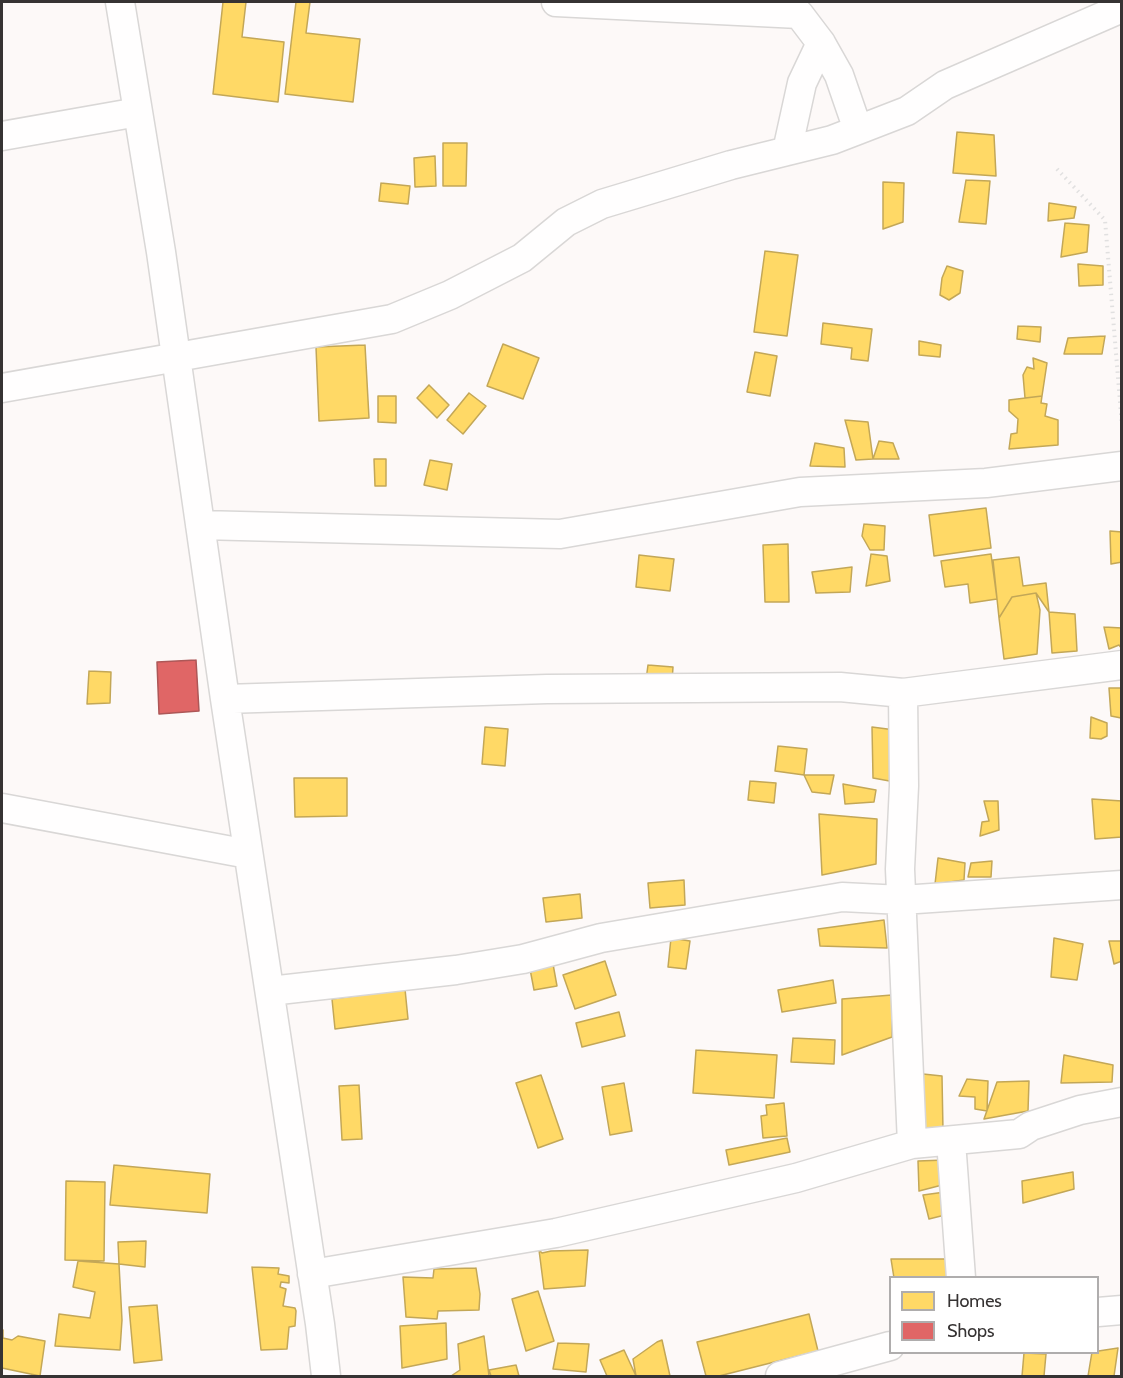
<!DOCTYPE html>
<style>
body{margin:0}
#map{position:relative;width:1123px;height:1378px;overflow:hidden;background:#fdf9f8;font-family:Cabin,sans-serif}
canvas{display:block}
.frame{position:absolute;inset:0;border:3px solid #363333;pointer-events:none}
.legend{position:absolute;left:889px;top:1276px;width:210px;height:78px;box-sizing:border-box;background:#fff;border:2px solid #afadad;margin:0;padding:8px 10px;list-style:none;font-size:18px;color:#363333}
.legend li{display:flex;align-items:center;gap:12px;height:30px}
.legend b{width:30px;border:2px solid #afadad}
</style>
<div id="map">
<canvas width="1123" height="1378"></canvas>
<div class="frame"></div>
<ul class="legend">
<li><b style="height:16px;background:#ffd966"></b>Homes</li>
<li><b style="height:16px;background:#e06666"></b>Shops</li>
</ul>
</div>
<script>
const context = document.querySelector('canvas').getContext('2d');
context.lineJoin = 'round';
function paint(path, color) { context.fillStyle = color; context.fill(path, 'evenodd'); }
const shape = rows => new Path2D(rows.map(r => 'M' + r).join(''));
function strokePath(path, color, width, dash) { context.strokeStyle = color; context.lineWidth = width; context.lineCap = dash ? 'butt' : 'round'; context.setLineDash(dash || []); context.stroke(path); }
const homes = shape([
 [223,2,246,2,242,37,284,42,278,102,213,94,223,2],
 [296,2,310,2,306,33,360,39,353,102,285,94,296,2],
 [957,132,994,135,996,176,953,173,957,132],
 [443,143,467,143,466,186,443,186,443,143],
 [435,156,436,186,415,187,414,158,435,156],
 [966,180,990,181,986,224,959,222,966,180],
 [883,182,904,183,903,222,883,229,883,182],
 [381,183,410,186,408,204,379,201,381,183],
 [1049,203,1076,207,1074,218,1048,221,1049,203],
 [1065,223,1089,225,1087,252,1061,257,1065,223],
 [765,251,798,255,787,336,754,332,765,251],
 [1078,264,1103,266,1103,285,1079,286,1078,264],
 [947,266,963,271,960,293,949,300,940,295,942,278,947,266],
 [823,323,872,329,868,361,851,359,852,348,821,344,823,323],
 [1018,326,1041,327,1040,342,1017,339,1018,326],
 [1105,336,1102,354,1064,354,1068,338,1105,336],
 [919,341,941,345,940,357,919,355,919,341],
 [503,344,539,358,523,399,487,386,503,344],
 [365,345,369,418,319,421,316,347,365,345],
 [755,352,777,356,770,396,747,392,755,352],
 [1033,358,1047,363,1042,396,1025,398,1023,375,1027,367,1034,369,1033,358],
 [429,385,449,405,437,418,417,398,429,385],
 [469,393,486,406,463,434,447,420,469,393],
 [378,396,396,396,396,423,378,422,378,396],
 [1042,396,1041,403,1047,404,1045,416,1058,420,1058,445,1009,449,1011,434,1017,433,1018,419,1009,411,1009,400,1042,396],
 [845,420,868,422,873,459,856,460,845,420],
 [879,441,893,443,899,459,873,459,879,441],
 [815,443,844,448,845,467,810,466,815,443],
 [374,459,386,459,386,486,375,486,374,459],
 [430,460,452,464,447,490,424,485,430,460],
 [986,508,991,548,934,556,929,515,986,508],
 [864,524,885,526,884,550,870,550,862,536,864,524],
 [1110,531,1122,532,1122,562,1111,564,1110,531],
 [788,544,789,602,765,602,763,545,788,544],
 [871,554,887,556,890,581,866,586,871,554],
 [991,554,997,599,970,603,968,584,945,587,941,561,991,554],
 [639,555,674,559,670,591,636,587,639,555],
 [1019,557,1023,586,1046,583,1049,612,1036,593,1012,597,999,618,993,560,1019,557],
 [852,567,850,592,816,593,812,572,852,567],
 [1036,593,1040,610,1037,654,1004,659,999,618,1012,597,1036,593],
 [1049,612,1075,614,1077,651,1052,653,1049,612],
 [1104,627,1122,628,1122,649,1119,645,1109,649,1104,627],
 [648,665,673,667,672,682,646,680,648,665],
 [89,671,111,672,110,703,87,704,89,671],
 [1109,688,1122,688,1121,718,1111,716,1109,688],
 [1091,717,1107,723,1107,736,1101,739,1090,738,1091,717],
 [485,727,508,729,505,766,482,764,485,727],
 [872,727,895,730,895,782,873,778,872,727],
 [778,746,807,749,804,775,775,771,778,746],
 [804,775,834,775,830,794,812,792,804,775],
 [294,778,347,778,347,816,295,817,294,778],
 [750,781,776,783,774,803,748,800,750,781],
 [843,784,876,790,874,802,845,804,843,784],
 [1092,799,1122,801,1122,837,1095,839,1092,799],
 [984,801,998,801,999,830,980,836,982,822,989,821,984,801],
 [819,814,877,819,876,864,822,875,819,814],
 [938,858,965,863,964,880,935,884,938,858],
 [992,861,991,877,968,877,971,863,992,861],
 [684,880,685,905,650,908,648,883,684,880],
 [580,894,582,918,546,922,543,898,580,894],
 [884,920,887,948,820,946,818,929,884,920],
 [671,938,690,941,686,969,668,967,671,938],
 [1054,938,1083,944,1077,980,1051,977,1054,938],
 [1109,941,1122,941,1122,961,1114,964,1109,941],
 [605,961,616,995,575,1009,563,975,605,961],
 [553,964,557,986,534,990,530,969,553,964],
 [833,980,836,1003,782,1012,778,990,833,980],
 [405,989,408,1019,335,1029,332,999,405,989],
 [892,995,892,1037,842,1055,842,999,892,995],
 [619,1012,625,1036,582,1047,576,1023,619,1012],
 [793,1038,835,1040,834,1064,791,1062,793,1038],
 [696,1050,777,1055,774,1098,693,1093,696,1050],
 [1064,1055,1113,1065,1112,1082,1061,1083,1064,1055],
 [923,1074,942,1076,943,1131,918,1130,923,1074],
 [541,1075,563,1139,538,1148,516,1083,541,1075],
 [967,1079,988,1081,987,1111,975,1109,975,1097,959,1096,967,1079],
 [1029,1081,1028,1111,984,1119,997,1082,1029,1081],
 [624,1083,632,1131,610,1135,602,1087,624,1083],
 [359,1085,362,1139,342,1140,339,1086,359,1085],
 [784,1103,787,1136,763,1138,761,1116,767,1115,766,1105,784,1103],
 [787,1138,790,1152,729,1165,726,1150,787,1138],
 [945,1160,946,1184,919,1191,918,1161,945,1160],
 [114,1165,210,1174,207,1213,110,1205,114,1165],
 [1073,1172,1074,1189,1023,1203,1022,1181,1073,1172],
 [66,1181,105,1182,104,1261,65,1260,66,1181],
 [945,1192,945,1215,929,1219,923,1195,945,1192],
 [146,1241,145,1267,119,1264,118,1242,146,1241],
 [539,1250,542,1253,551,1251,588,1250,585,1286,544,1289,539,1250],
 [891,1259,946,1259,948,1278,894,1278,891,1259],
 [78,1261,119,1264,122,1320,120,1350,55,1346,59,1314,90,1318,95,1292,73,1287,78,1261],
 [252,1267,279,1268,278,1274,289,1276,289,1283,281,1282,280,1287,286,1289,283,1306,295,1308,296,1311,295,1326,289,1327,287,1349,261,1350,252,1267],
 [476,1268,480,1294,479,1310,438,1311,437,1319,406,1317,403,1277,433,1278,434,1269,476,1268],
 [538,1291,554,1341,526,1351,512,1299,538,1291],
 [157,1305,162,1360,134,1363,129,1307,157,1305],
 [809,1314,818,1351,719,1376,706,1376,697,1342,809,1314],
 [446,1323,447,1359,402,1368,400,1326,446,1323],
 [2,1329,3,1330,3,1338,12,1340,18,1336,45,1341,40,1376,2,1368,2,1329],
 [484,1336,489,1376,451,1376,460,1370,458,1344,484,1336],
 [662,1340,670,1376,636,1376,633,1359,657,1342,662,1340],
 [558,1343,589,1344,586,1372,553,1369,558,1343],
 [1118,1348,1114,1376,1088,1376,1092,1352,1118,1348],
 [624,1350,636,1376,607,1376,600,1360,624,1350],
 [1024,1353,1046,1354,1044,1376,1022,1376,1024,1353],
 [516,1365,519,1376,491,1376,489,1370,516,1365]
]);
paint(homes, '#ffd966');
strokePath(homes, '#c3a757', 1.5);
const shops = shape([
 [196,660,199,711,159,714,157,662,196,660]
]);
paint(shops, '#e06666');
strokePath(shops, '#ad5757', 1.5);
const minor = shape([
 [120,2,161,252,225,699,320,1324,326,1376],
 [556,2,799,14,821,43,839,75,858,130],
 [2,136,138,112],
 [787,151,802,83,821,43],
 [2,388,392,319,450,295,522,258,566,222,602,204,731,165,832,140,858,130,907,111,945,85,1122,8],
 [200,525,560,534,800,492,986,483,1122,466],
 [903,693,904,786,900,869,912,1144],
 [225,699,547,689,840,687,903,693,1122,665],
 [2,808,248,854],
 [270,991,456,970,523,959,601,938,842,897,902,900,1122,885],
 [951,1141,961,1278],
 [312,1274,556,1233,796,1178,912,1144,1019,1134,1031,1126,1080,1110,1122,1102],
 [1098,1312,1122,1310],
 [780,1376,890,1346]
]);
strokePath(minor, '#d9d7d6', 31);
strokePath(shape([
 [1057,169,1105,220,1122,426]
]), '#e1e0e0', 4, [1.5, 4.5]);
strokePath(minor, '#fffefe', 28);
</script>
